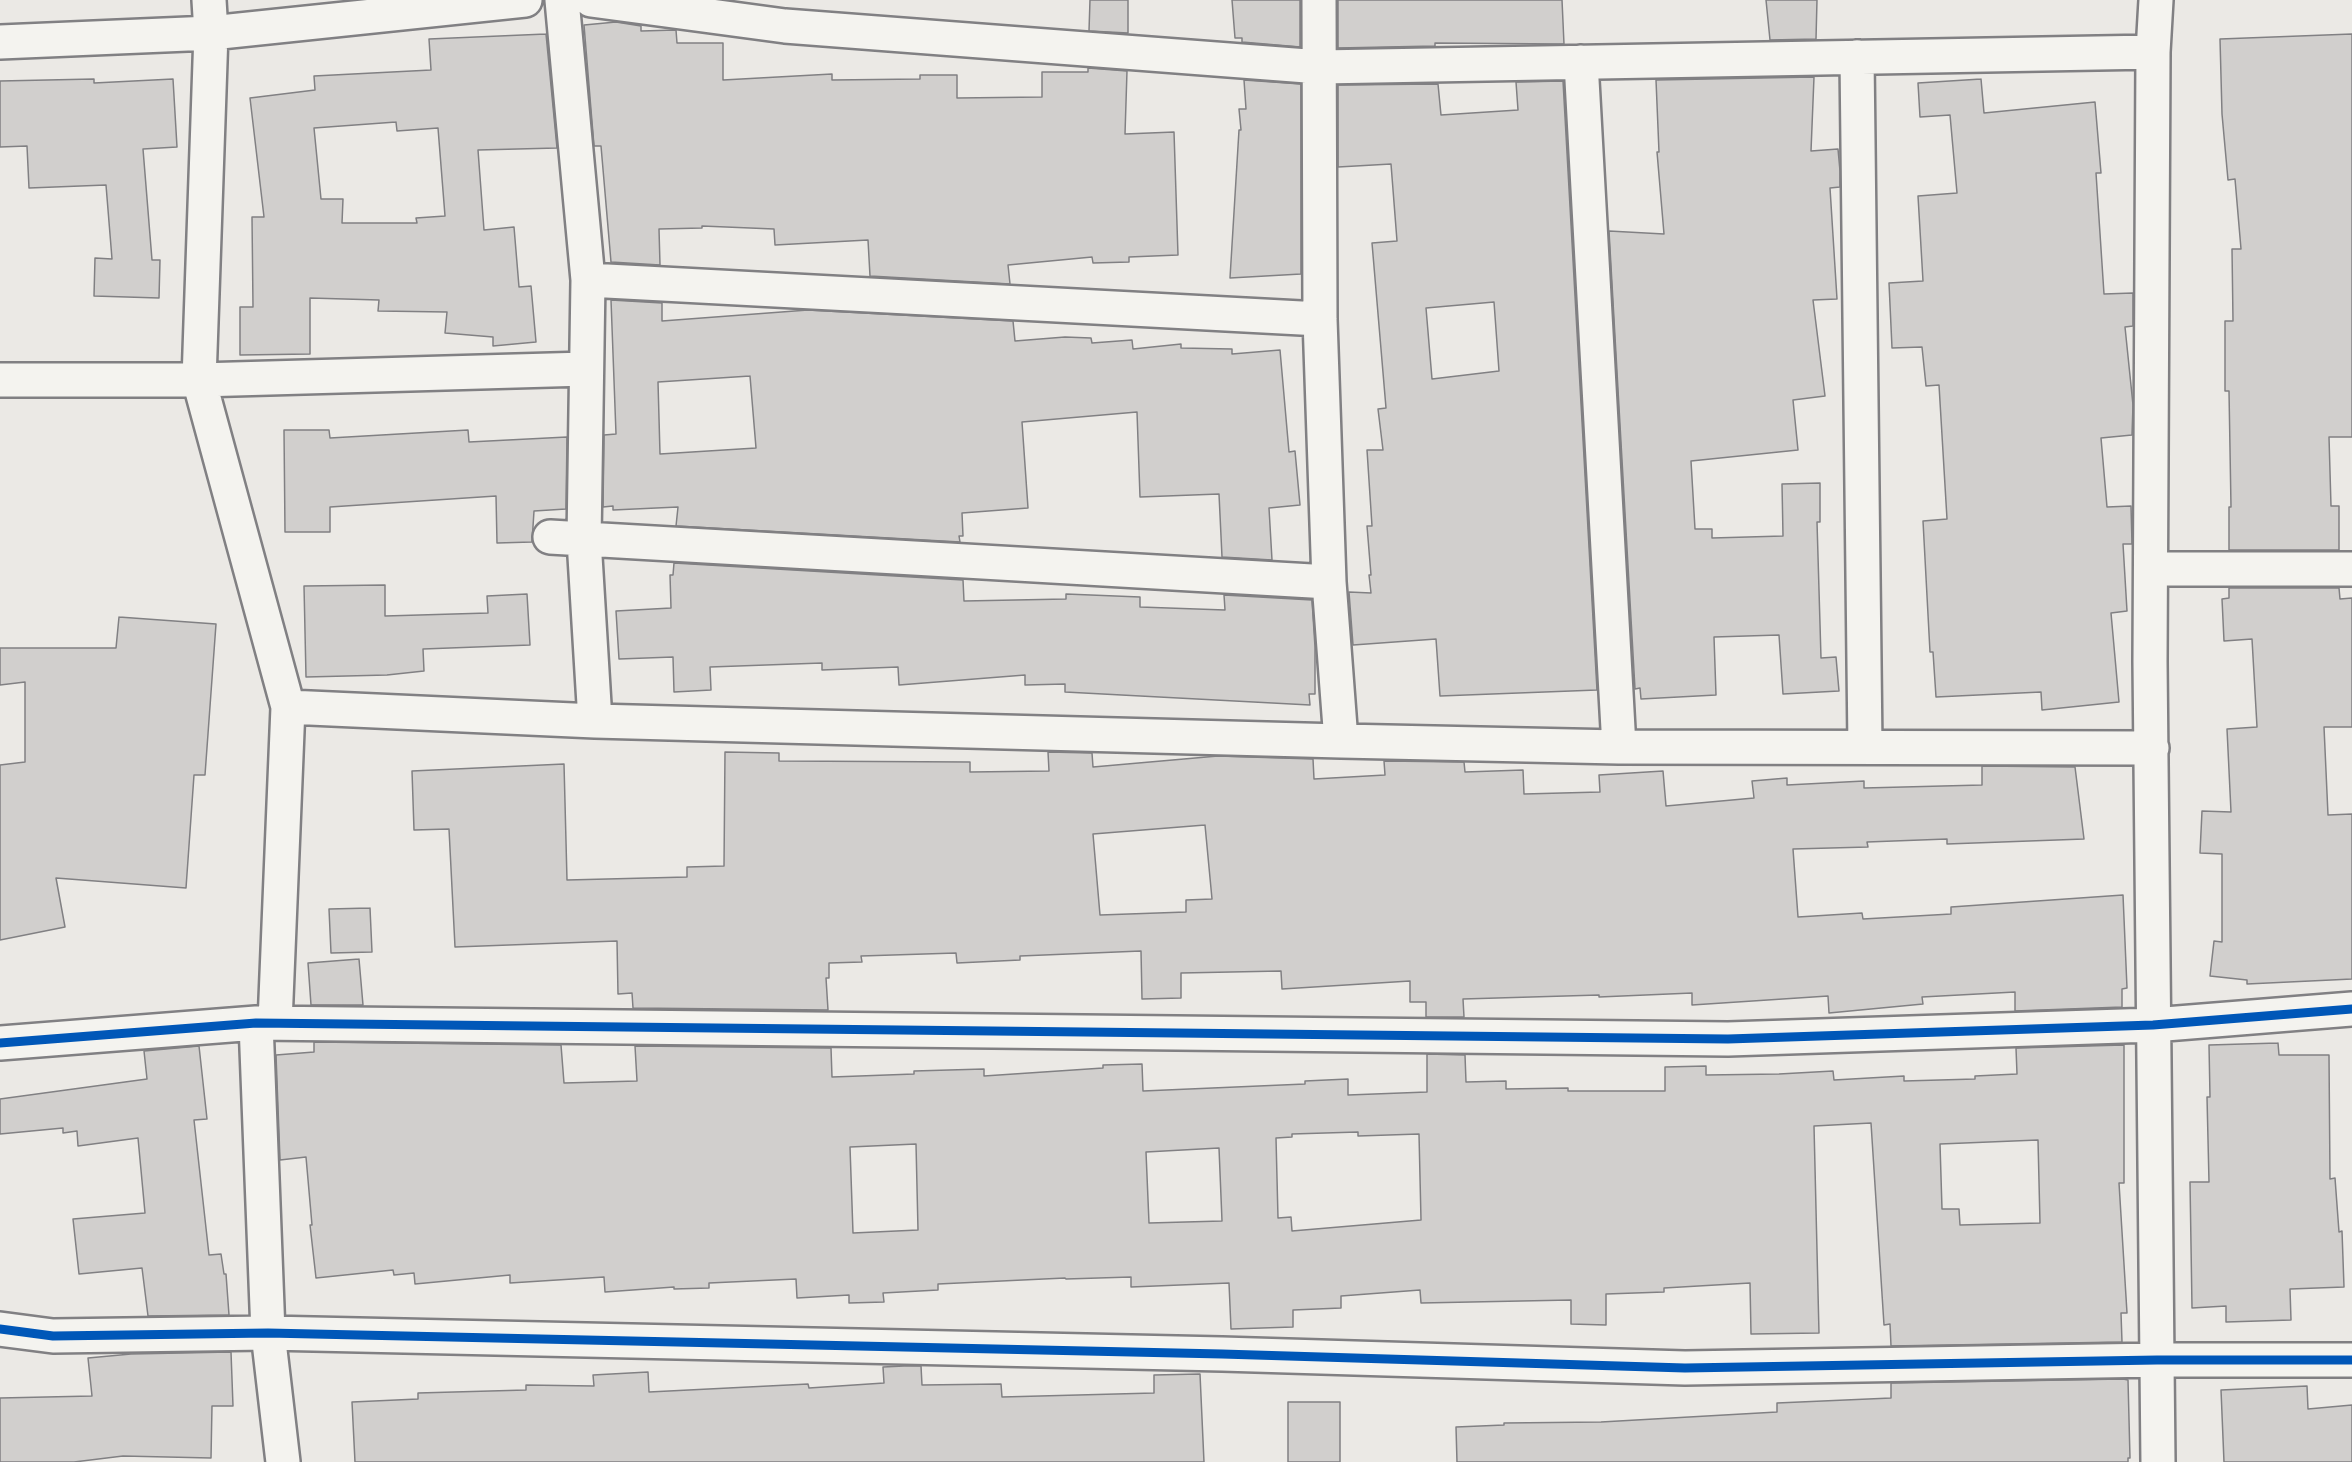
<!DOCTYPE html>
<style>
body{margin:0}
canvas{display:block;background:#ebe9e5}
</style>
<canvas width="2352" height="1462"></canvas>
<script>
const context = document.querySelector('canvas').getContext('2d');
context.lineJoin = 'round';
function paint(path, color) { context.fillStyle = color; context.fill(path, 'evenodd'); }
const shape = rows => new Path2D(rows.map(r => 'M' + r).join(''));
function strokePath(path, color, width, dash) { context.strokeStyle = color; context.lineWidth = width; context.lineCap = dash ? 'butt' : 'round'; context.setLineDash(dash || []); context.stroke(path); }
const building = shape([
 [1090,0,1128,0,1128,33,1089,31,1090,0],
 [1232,0,1300,0,1300,47,1242,42,1242,38,1235,38,1232,0],
 [1338,0,1562,0,1564,44,1435,43,1435,46,1338,48,1338,0],
 [1766,0,1817,0,1816,39,1770,40,1766,0],
 [616,22,641,26,641,31,676,30,677,43,723,43,723,80,832,74,832,80,920,79,920,75,957,75,957,98,1042,97,1042,72,1088,72,1088,68,1127,71,1125,134,1174,132,1178,255,1129,257,1129,262,1093,263,1092,257,1008,265,1010,284,870,276,868,240,775,245,774,229,702,226,702,228,659,229,660,265,611,262,601,146,594,146,584,25,616,22],
 [546,34,557,148,478,150,484,230,514,227,519,287,531,286,536,342,493,346,493,337,445,333,447,312,378,311,379,300,310,298,310,354,240,355,240,307,253,307,252,217,264,217,250,98,315,90,314,76,431,70,429,39,546,34],
 [396,122,397,131,438,128,445,216,416,218,417,223,342,223,343,199,321,199,314,128,396,122],
 [2352,34,2352,437,2329,437,2331,506,2339,506,2339,550,2229,550,2229,507,2231,507,2229,391,2225,391,2225,321,2233,321,2232,249,2241,249,2235,179,2228,180,2222,114,2220,39,2352,34],
 [1814,77,1811,151,1838,149,1840,171,1840,187,1830,188,1837,299,1813,300,1825,396,1793,400,1798,450,1691,461,1695,529,1712,529,1712,538,1783,536,1782,484,1820,483,1820,522,1817,522,1821,658,1836,657,1839,691,1783,694,1779,635,1714,637,1716,695,1641,699,1640,688,1635,689,1609,231,1664,234,1657,152,1659,152,1656,80,1814,77],
 [94,79,94,83,173,79,177,147,143,149,152,260,160,260,159,298,94,296,95,258,112,259,106,185,29,188,27,146,0,147,0,81,94,79],
 [1981,79,1984,113,2095,102,2101,173,2096,173,2104,294,2133,293,2133,326,2125,327,2133,405,2132,435,2101,438,2107,507,2131,506,2132,544,2123,544,2127,611,2111,613,2119,702,2042,710,2041,692,1936,697,1933,652,1930,652,1923,521,1947,519,1939,385,1926,386,1922,347,1892,348,1889,283,1923,281,1918,196,1957,193,1950,115,1920,117,1918,83,1981,79],
 [1244,80,1301,84,1301,274,1230,278,1239,130,1241,130,1239,109,1246,109,1244,80],
 [1563,81,1597,690,1440,696,1436,639,1353,645,1349,592,1371,593,1369,575,1371,575,1367,526,1372,526,1367,450,1383,450,1378,409,1386,408,1372,243,1397,241,1391,164,1338,167,1338,85,1438,84,1441,115,1518,110,1516,82,1563,81],
 [1494,302,1499,371,1432,379,1426,308,1494,302],
 [611,300,662,303,662,321,808,310,1013,321,1015,341,1065,337,1091,338,1092,343,1132,340,1133,349,1181,344,1181,348,1232,349,1232,354,1280,350,1289,452,1295,451,1300,505,1269,508,1272,560,1222,557,1219,494,1140,497,1137,412,1022,422,1028,508,962,513,963,536,959,536,960,542,676,526,678,507,613,510,613,506,603,507,604,435,616,434,611,300],
 [750,376,756,448,660,454,658,382,750,376],
 [284,430,329,430,330,438,468,430,469,442,567,437,566,509,534,511,532,542,497,543,496,496,330,507,330,532,285,532,284,430],
 [674,563,963,580,964,601,1066,599,1066,594,1140,597,1140,607,1225,610,1224,595,1312,600,1315,647,1315,694,1309,694,1310,705,1065,692,1065,684,1025,685,1025,675,899,685,898,667,822,670,822,663,710,667,711,690,674,692,673,657,619,659,616,611,671,608,670,575,673,575,674,563],
 [385,585,385,616,488,613,487,596,527,594,530,645,423,649,424,671,387,675,306,677,304,586,385,585],
 [2229,588,2339,588,2340,599,2352,598,2352,727,2324,727,2328,815,2352,814,2352,979,2247,984,2247,980,2210,976,2214,941,2222,942,2222,854,2200,853,2202,811,2231,812,2227,729,2257,727,2252,639,2224,641,2222,599,2229,598,2229,588],
 [119,617,216,624,205,775,194,775,186,888,56,878,65,927,0,940,0,765,25,762,25,682,0,685,0,648,116,648,119,617],
 [725,752,779,753,779,761,970,762,970,772,1049,771,1048,752,1092,753,1093,767,1218,756,1313,759,1314,779,1385,775,1384,761,1464,762,1465,772,1523,770,1524,794,1600,792,1599,775,1663,771,1666,806,1754,798,1752,781,1787,778,1787,785,1864,781,1864,788,1982,785,1982,766,2075,767,2084,839,1947,844,1947,839,1867,842,1868,847,1793,849,1798,917,1862,913,1863,919,1951,914,1951,907,2123,895,2127,988,2122,989,2122,1007,2015,1011,2015,992,1922,997,1923,1004,1829,1013,1828,996,1692,1005,1692,993,1599,997,1599,995,1463,999,1464,1017,1426,1017,1426,1002,1410,1002,1410,981,1282,989,1281,971,1181,973,1181,998,1142,999,1141,951,1020,956,1020,960,957,963,956,953,861,956,862,962,829,963,829,978,826,978,828,1010,633,1008,632,993,618,994,617,941,455,947,449,829,414,830,412,771,564,764,567,880,687,877,687,867,724,866,725,752],
 [1205,825,1212,899,1186,900,1186,912,1100,915,1093,834,1205,825],
 [370,908,372,952,331,953,329,909,370,908],
 [359,959,363,1005,311,1005,308,963,359,959],
 [314,1042,561,1045,564,1083,637,1081,635,1046,831,1048,832,1077,914,1074,914,1071,984,1069,984,1076,1103,1068,1103,1065,1142,1064,1143,1091,1305,1084,1305,1081,1348,1079,1348,1095,1427,1092,1427,1054,1465,1055,1466,1082,1506,1081,1506,1089,1568,1088,1568,1091,1665,1091,1665,1067,1706,1066,1706,1075,1779,1074,1833,1071,1834,1080,1904,1076,1904,1081,1975,1079,1975,1076,2017,1074,2016,1048,2124,1045,2124,1183,2119,1183,2127,1313,2121,1313,2122,1342,1891,1346,1890,1324,1884,1325,1871,1123,1814,1126,1819,1333,1751,1334,1750,1283,1664,1288,1664,1292,1606,1294,1606,1325,1571,1324,1571,1300,1421,1303,1420,1290,1341,1296,1341,1308,1293,1310,1293,1327,1231,1329,1229,1283,1131,1287,1131,1277,1066,1279,1065,1278,938,1284,938,1290,883,1293,884,1302,849,1303,849,1295,797,1298,796,1279,709,1283,709,1288,674,1289,674,1287,605,1292,604,1277,510,1283,510,1275,415,1284,414,1273,394,1275,393,1270,316,1278,310,1225,312,1225,306,1157,280,1160,276,1055,314,1052,314,1042],
 [1358,1132,1358,1136,1419,1134,1421,1220,1292,1231,1291,1217,1278,1218,1276,1138,1292,1137,1292,1134,1358,1132],
 [2038,1140,2040,1223,1960,1225,1959,1209,1942,1209,1940,1144,2038,1140],
 [916,1144,918,1230,853,1233,850,1147,916,1144],
 [1219,1148,1222,1221,1149,1223,1146,1152,1219,1148],
 [2278,1043,2279,1055,2329,1055,2330,1179,2335,1178,2339,1232,2342,1231,2344,1287,2290,1289,2291,1320,2226,1322,2226,1306,2192,1308,2190,1182,2209,1182,2207,1097,2210,1097,2209,1045,2278,1043],
 [199,1046,207,1119,194,1120,209,1255,221,1254,224,1274,226,1274,229,1315,148,1316,142,1268,79,1274,73,1219,145,1213,138,1138,78,1146,77,1131,63,1133,63,1128,0,1134,0,1099,147,1079,144,1051,199,1046],
 [231,1352,233,1406,212,1406,211,1458,123,1456,74,1462,0,1462,0,1398,92,1396,88,1358,131,1354,231,1352],
 [904,1366,921,1366,922,1385,1001,1384,1002,1397,1154,1393,1154,1375,1200,1374,1204,1462,355,1462,352,1402,418,1399,418,1393,526,1390,526,1385,594,1386,593,1375,648,1372,649,1392,808,1384,809,1388,884,1383,883,1367,904,1366],
 [2123,1379,2128,1380,2130,1458,2128,1458,2128,1462,1457,1462,1456,1427,1504,1425,1504,1423,1601,1422,1777,1412,1777,1403,1891,1398,1891,1383,2123,1379],
 [2307,1386,2308,1409,2352,1405,2352,1462,2224,1462,2221,1390,2307,1386],
 [1288,1402,1340,1402,1340,1462,1288,1462,1288,1402]
]);
paint(building, '#d1cfcd');
strokePath(building, '#818083', 1.5);
const minor = shape([
 [209,0,211,33,199,380,288,707,275,1023],
 [562,0,588,280],
 [591,0,785,26,1320,67,2153,52],
 [1319,0,1320,319,1329,582,1341,741],
 [2156,0,2153,52,2150,661,2158,1462],
 [0,42,211,33,525,0],
 [1857,57,1865,747],
 [1581,62,1619,747],
 [0,380,199,380,586,369],
 [550,537,1329,582],
 [2151,569,2352,569],
 [288,707,595,721,1341,741,1619,747,2152,748],
 [595,721,584,540,588,280,1320,319],
 [256,1023,268,1333,283,1462],
 [0,1043,256,1023,1728,1039,2153,1025,2352,1009],
 [0,1329,53,1336,268,1333,1222,1354,1685,1368,2157,1360,2352,1360]
]);
strokePath(minor, '#818083', 38);
strokePath(minor, '#f4f3ef', 33);
strokePath(shape([
 [0,1043,256,1023,1728,1039,2153,1025,2352,1009],
 [0,1329,53,1336,268,1333,1222,1354,1685,1368,2157,1360,2352,1360]
]), '#0057b8', 9);
</script>
